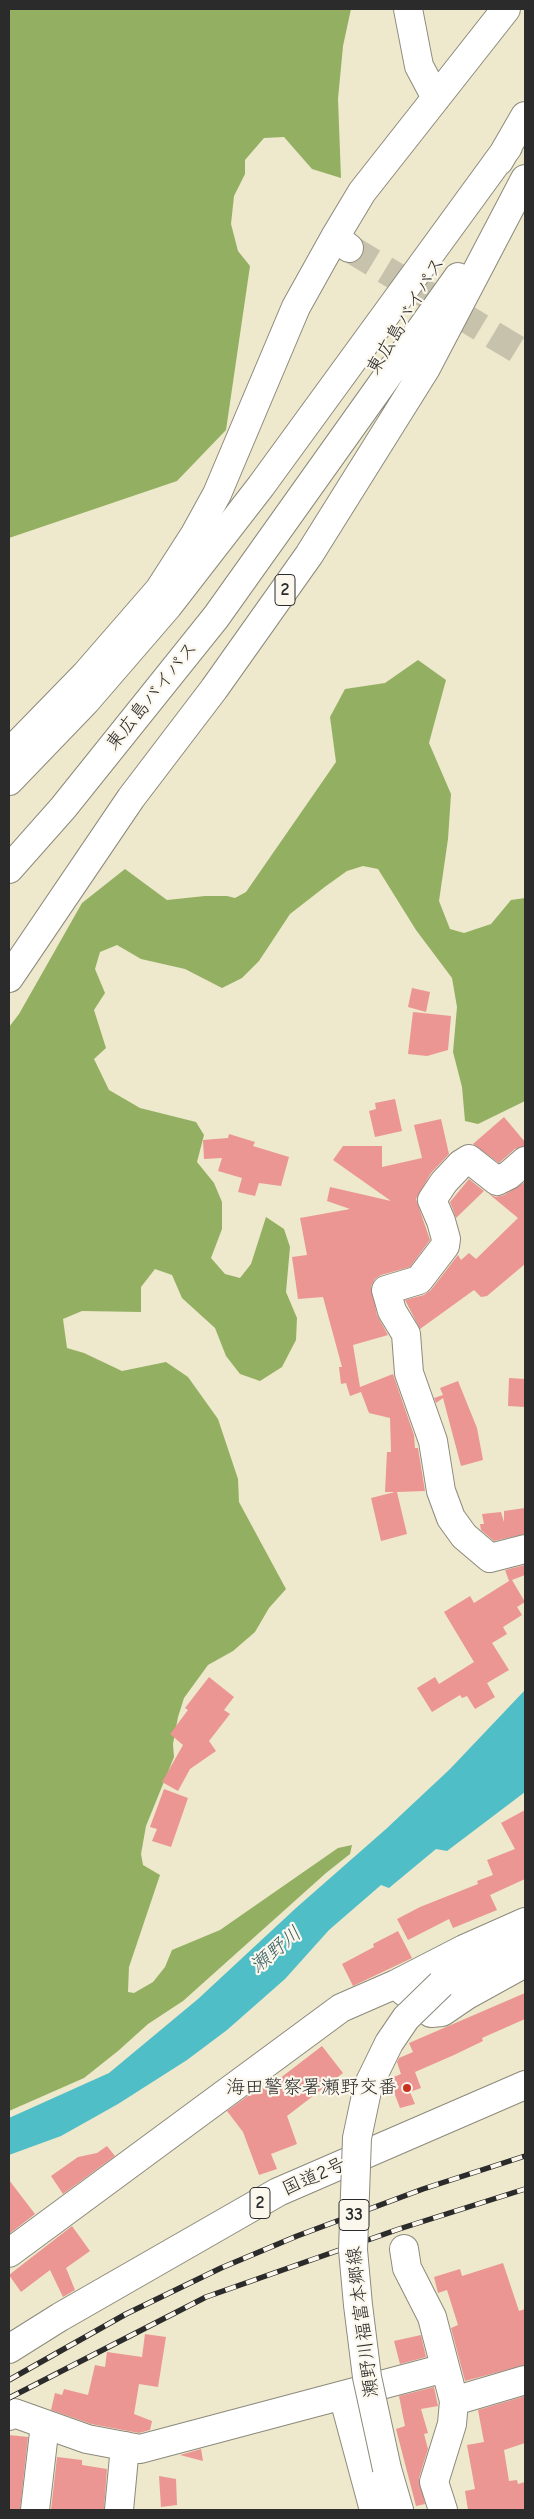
<!DOCTYPE html>
<meta charset="utf-8">
<style>
body{margin:0}
#map{position:relative;width:534px;height:2519px;overflow:hidden;background:#eee8cc;font-family:"Comic Neue",sans-serif}
canvas{display:block}
.frame{position:absolute;inset:0;border:10px solid #2b2b2b;pointer-events:none}
</style>
<div id="map">
<canvas width="534" height="2519"></canvas>
<div class="frame"></div>
</div>
<script>
const context = document.querySelector('canvas').getContext('2d');
context.lineJoin = 'round';
function paint(path, color) { context.fillStyle = color; context.fill(path, 'evenodd'); }
const shape = rows => new Path2D(rows.map(r => 'M' + r).join(''));
function strokePath(path, color, width, dash) { context.strokeStyle = color; context.lineWidth = width; context.lineCap = dash ? 'butt' : 'round'; context.setLineDash(dash || []); context.stroke(path); }
function label(font, color, halo, rows, align = 'center') {
  context.font = font + ' "Comic Neue","Klee One",sans-serif'; context.lineWidth = 4.5; context.setLineDash([]); context.textBaseline = 'middle'; context.strokeStyle = halo; context.fillStyle = color; for (const [text, x, y, turn = 0] of rows) {
    context.save(); context.translate(x, y); context.rotate((+turn || 0) * Math.PI / 180); context.textAlign = isNaN(turn) ? turn : align; if (halo) context.strokeText(text, 0, 0); context.fillText(text, 0, 0); context.restore();
  }
}
paint(shape([
 [9,9,351,9,343,46,338,99,341,178,312,169,284,137,264,138,245,160,245,174,234,196,231,224,238,251,250,266,226,430,177,481,9,538],
 [418,660,446,680,429,743,451,794,448,839,439,901,450,929,464,933,491,924,511,900,525,898,525,1101,478,1124,465,1121,462,1087,453,1052,457,1007,452,978,416,930,378,869,363,866,347,871,326,886,290,914,259,961,242,978,222,988,185,969,141,959,117,945,100,952,95,969,105,993,94,1010,106,1048,94,1059,109,1090,140,1108,196,1122,204,1135,197,1162,214,1183,222,1202,222,1229,211,1258,225,1274,240,1278,251,1264,266,1217,284,1229,290,1247,286,1292,297,1318,296,1340,282,1367,260,1381,240,1374,226,1356,215,1328,182,1298,172,1275,155,1269,141,1287,141,1312,82,1311,63,1319,67,1348,84,1353,122,1371,166,1362,188,1377,218,1419,238,1479,239,1502,286,1589,269,1608,255,1632,233,1651,208,1665,184,1698,178,1717,173,1744,174,1757,146,1826,141,1854,143,1865,160,1875,129,1967,128,1992,134,1993,153,1982,165,1967,172,1950,220,1930,338,1848,352,1845,350,1854,326,1873,183,2001,148,2024,118,2051,84,2078,9,2111,9,1027,19,1014,82,903,125,869,167,900,205,896,227,896,235,898,246,892,336,762,330,717,345,689,385,683]
]), '#93b062');
paint(shape([
 [525,1690,525,1792,447,1851,436,1849,389,1888,381,1885,329,1930,285,1979,227,2030,187,2060,118,2104,61,2136,9,2155,9,2118,109,2073,198,1999,296,1908,386,1829,450,1769]
]), '#50bec7');
paint(shape([
 [412,988,430,992,426,1012,408,1007],
 [413,1012,451,1016,448,1050,427,1056,408,1054],
 [395,1099,402,1131,375,1137,369,1111,376,1109,375,1103],
 [504,1117,525,1142,525,1146,515,1149,499,1163,473,1144],
 [441,1119,449,1154,431,1173,416,1199,430,1240,410,1267,381,1275,375,1279,371,1286,377,1315,388,1335,353,1345,360,1387,393,1374,414,1435,415,1448,418,1448,425,1491,397,1492,407,1534,381,1541,371,1498,395,1492,385,1492,387,1452,391,1452,390,1418,369,1413,361,1392,350,1396,346,1383,341,1384,339,1367,342,1367,323,1297,298,1299,292,1257,307,1255,300,1218,350,1209,327,1201,330,1187,391,1201,333,1160,343,1146,382,1146,382,1167,422,1158,414,1125],
 [229,1134,255,1142,253,1146,289,1157,281,1186,259,1183,255,1196,238,1192,242,1178,218,1171,222,1158,204,1159,203,1140,228,1138],
 [469,1179,484,1191,456,1218,450,1202],
 [525,1182,525,1264,487,1296,481,1297,474,1290,420,1329,405,1300,424,1295,431,1290,458,1255,461,1260,469,1253,476,1259,518,1218,489,1194,496,1197,504,1195],
 [509,1378,525,1379,525,1407,508,1406],
 [458,1381,477,1428,483,1460,461,1466,443,1398,436,1403,434,1398,443,1395,440,1388],
 [525,1508,525,1534,494,1541,481,1530,480,1524,484,1524,482,1514,501,1512,504,1522,504,1511],
 [525,1565,525,1575,512,1580,525,1602,517,1607,522,1615,503,1627,507,1634,492,1643,509,1670,487,1683,495,1697,475,1709,467,1696,462,1698,460,1695,432,1712,417,1688,435,1677,439,1684,474,1662,444,1612,470,1596,474,1603,509,1581,505,1570],
 [209,1677,234,1697,224,1710,230,1714,209,1741,216,1751,190,1769,178,1791,162,1782,183,1745,170,1734,188,1710,185,1708],
 [164,1789,188,1798,171,1847,152,1841,157,1829,150,1827],
 [525,1810,525,1879,490,1895,497,1910,453,1928,449,1919,408,1940,397,1919,420,1907,478,1884,477,1881,493,1875,487,1860,515,1849,501,1823],
 [398,1931,412,1958,353,1986,342,1964,374,1947,373,1944],
 [525,1993,525,2019,482,2038,483,2041,454,2055,415,2072,421,2088,410,2092,415,2104,400,2108,389,2079,401,2074,397,2062,399,2058,413,2052,409,2043],
 [322,2046,343,2073,287,2116,297,2144,271,2154,277,2169,259,2175,243,2132,227,2111,263,2085,266,2089],
 [107,2146,115,2156,63,2194,51,2176,78,2157,97,2153],
 [9,2180,35,2214,9,2234],
 [72,2226,90,2251,66,2268,75,2290,63,2297,50,2270,21,2292,9,2275],
 [503,2263,519,2311,525,2309,525,2365,465,2381,451,2328,458,2325,447,2290,438,2293,434,2277,460,2269,462,2276],
 [145,2334,166,2337,158,2387,139,2384,134,2414,152,2421,150,2430,139,2433,91,2424,51,2410,55,2393,62,2395,64,2389,88,2395,95,2365,105,2367,107,2352,142,2357],
 [421,2335,426,2357,400,2364,394,2341],
 [434,2387,438,2406,421,2409,428,2433,424,2434,428,2449,419,2478,425,2504,416,2506,396,2429,405,2426,399,2396],
 [525,2396,525,2443,504,2450,509,2481,517,2480,518,2484,525,2482,525,2510,468,2510,465,2491,475,2489,467,2445,484,2442,478,2410],
 [9,2435,28,2437,20,2510,9,2510],
 [201,2449,203,2461,180,2455],
 [57,2457,82,2460,82,2465,107,2469,104,2510,51,2510],
 [159,2476,176,2479,177,2505,161,2507]
]), '#eb9693');
strokePath(shape([
 [349,248,525,354]
]), '#c7c2ac', 28, [28, 14]);
const minor = shape([
 [408,9,419,66,436,98],
 [349,248,335,237,362,192,506,9],
 [9,753,86,674,159,590,195,534,217,494,296,307,335,237],
 [525,1161,509,1175,497,1181,469,1159,461,1164,444,1182,432,1200,441,1221,446,1239,445,1246,419,1280,386,1290,392,1311,406,1334,409,1373,433,1441,441,1491,451,1518,464,1536,490,1558,525,1549],
 [401,1989,431,2013,442,2012,467,1995,525,1963],
 [404,2249,407,2268,432,2317,454,2401,452,2424,434,2482,443,2510],
 [9,2253,341,2008,396,1984,464,1949,525,1922],
 [343,2395,374,2510],
 [454,2401,525,2380],
 [9,2416,14,2413,87,2439,140,2449,445,2368],
 [35,2510,45,2424],
 [119,2510,125,2446]
]);
const major = shape([
 [441,1984,487,1954,525,1937],
 [387,2469,399,2510]
]);
const highway = shape([
 [499,161,525,116],
 [9,781,86,701,168,606,261,486,508,147],
 [9,869,63,808,216,617,458,277],
 [9,978,131,798,214,689,309,555,426,368,525,179],
 [9,2349,60,2317,278,2192,525,2085]
]);
strokePath(minor, '#8c8a7c', 30);
strokePath(major, '#8c8a7c', 30);
strokePath(highway, '#8c8a7c', 30);
strokePath(minor, '#fff', 28);
strokePath(major, '#fff', 28);
strokePath(highway, '#fff', 28);
const rail = shape([
 [9,2380,126,2314,221,2268,297,2236,423,2189,525,2156],
 [9,2398,206,2297,399,2229,525,2189]
]);
strokePath(rail, '#2b2b2b', 5.5);
strokePath(rail, '#fbf7ec', 4, [11]);
const majorBridge = shape([
 [387,2469,367,2377,358,2305,353,2250,357,2138,368,2086,389,2043,406,2018,441,1984]
]);
strokePath(majorBridge, '#8c8a7c', 30, []);
strokePath(majorBridge, '#fff', 28);
for (const [x, y, r, color] of [
 [407,2088,5,"#c8321e"]
]) { const dot = new Path2D(); dot.arc(x, y, r, 0, 2 * Math.PI); context.fillStyle = color; context.fill(dot); strokePath(dot, '#fbf7ec', 2); }
for (const [x, y, w] of [
 [285,590,20],
 [260,2203,20],
 [354,2215,30]
]) { const box = new Path2D(); box.roundRect(x - w / 2, y - 15.5, w, 31, 4); context.fillStyle = '#fbf7ec'; context.fill(box); strokePath(box, '#2b2b2b', 1); }
label('bold 18px', '#2b2b2b', null, [
 ["2",285,590],
 ["2",260,2203],
 ["33",354,2215]
]);
label('19px', '#2b2b2b', '#fbf7ec', [
 ["東広島バイパス",406,316,-59],
 ["東広島バイパス",152,696,-51],
 ["国道2号",314,2177,-24],
 ["瀬野川福富本郷線",363,2322,-97]
]);
label('19px', '#2b2b2b', '#fbf7ec', [
 ["海田警察署瀬野交番",397,2088]
], 'right');
label('italic 20px', '#385e62', '#fbf7ec', [
 ["瀬野川",276,1950,-40]
]);
</script>
